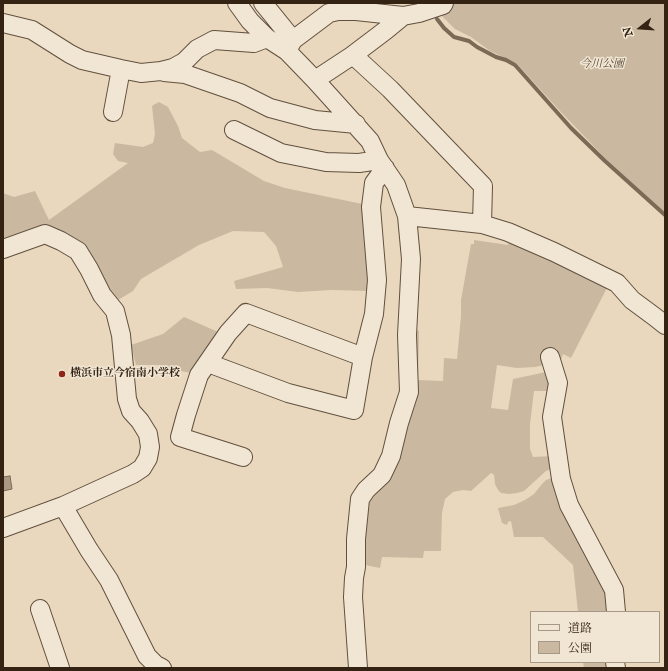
<!DOCTYPE html>
<meta charset="utf-8">
<style>
body{margin:0}
#map{position:relative;width:668px;height:671px;overflow:hidden;background:#e9d8bd;font-family:"IM FELL English","Noto Serif JP",serif}
canvas{display:block}
.frame{position:absolute;inset:0;border:4px solid #342213;pointer-events:none}
.legend{position:absolute;left:530px;top:611px;width:130px;height:52px;box-sizing:border-box;background:#f1e6d4;border:1px solid #a59887;margin:0;padding:5px 7px;list-style:none;font-size:12px;color:#342213}
.legend li{display:flex;align-items:center;gap:8px;height:20px}
.legend b{width:20px;border:1px solid #a59887}
.north{position:absolute;left:620px;top:8px;width:40px;height:40px;-webkit-text-stroke:3px #f1e6d4;paint-order:stroke;rotate:253deg;font-size:11px;font-weight:700;line-height:16px;text-align:center;color:#342213}
.north::after{content:'';display:block;margin:auto;width:14px;height:18px;background:#342213;clip-path:polygon(50% 0,100% 100%,50% 72%,0 100%)}
</style>
<div id="map">
<canvas width="668" height="671"></canvas>
<div class="frame"></div>
<ul class="legend">
<li><b style="height:5px;background:#f1e6d4"></b>道路</li>
<li><b style="height:11px;background:#cab9a0"></b>公園</li>
</ul>
<div class="north">N</div>
</div>
<script>
const context = document.querySelector('canvas').getContext('2d');
context.lineJoin = 'round';
function paint(path, color) { context.fillStyle = color; context.fill(path, 'evenodd'); }
const shape = rows => new Path2D(rows.map(r => 'M' + r).join(''));
function strokePath(path, color, width, dash) { context.strokeStyle = color; context.lineWidth = width; context.lineCap = dash ? 'butt' : 'round'; context.setLineDash(dash || []); context.stroke(path); }
function label(font, color, halo, rows, align = 'center') {
  context.font = font + ' "IM FELL English","Noto Serif JP",serif'; context.lineWidth = 3; context.setLineDash([]); context.textBaseline = 'middle'; context.strokeStyle = halo; context.fillStyle = color; for (const [text, x, y, turn = 0] of rows) {
    context.save(); context.translate(x, y); context.rotate((+turn || 0) * Math.PI / 180); context.textAlign = isNaN(turn) ? turn : align; if (halo) context.strokeText(text, 0, 0); context.fillText(text, 0, 0); context.restore();
  }
}
paint(shape([
 [448,3,665,3,665,213,607,160,560,111,516,63,490,51,471,37,455,29,442,16,440,12],
 [159,102,168,107,178,126,182,138,200,152,212,150,264,181,285,188,367,205,370,273,367,291,332,290,298,292,267,288,236,289,234,281,283,267,276,246,264,232,233,231,199,245,141,279,133,291,113,303,71,239,3,243,3,193,14,197,35,191,49,220,128,163,118,161,113,154,115,143,143,147,153,143,155,134,152,106,155,104],
 [474,240,508,245,509,240,610,282,571,358,563,354,559,366,548,364,535,367,517,368,497,365,491,408,508,410,513,379,551,371,553,391,534,391,530,424,530,449,533,457,553,456,555,468,546,471,524,491,517,493,509,494,501,493,498,490,495,484,494,475,491,473,471,491,463,490,453,492,445,499,442,513,441,551,424,551,423,558,382,557,380,568,365,565,366,538,359,538,363,505,397,452,410,328,419,331,418,380,443,381,444,358,457,359,461,316,461,300,471,244,474,244],
 [184,317,216,331,221,337,196,374,181,371,159,365,136,365,131,345,163,334],
 [557,476,606,583,611,612,578,612,573,565,543,537,514,537,511,521,508,522,507,525,502,523,498,508,514,505,525,500,534,494,542,484,546,480],
 [583,662,610,662,611,668,584,668]
]), '#cab9a0');
const water = shape([
 [10,476,12,489,3,491,3,477,10,476]
]);
paint(water, '#ab9a83');
strokePath(water, '#7b6a56', 1);
strokePath(shape([
 [437,19,444,28,454,37,469,41,477,47,496,57,506,60,515,65,571,128,605,161,665,215]
]), '#7b6a56', 4);
const minor = shape([
 [237,3,250,21,267,38,287,51,315,80,370,141,379,160,396,185,407,216,411,259,407,335,409,392,399,423,391,456,382,475,366,490,360,499,356,539,356,567,354,578,353,597,358,668],
 [263,3,293,40],
 [3,23,32,30,70,54,82,60,121,69,141,73,161,71,173,68,184,62,197,49,214,40,254,43,267,38],
 [287,51,293,40,329,13,338,11,356,11,403,16,419,13,443,5,444,3],
 [353,55,390,89,483,186,482,224,407,216],
 [164,72,185,74,240,93,270,108,315,120,356,124],
 [315,80,353,55,386,30,403,16],
 [113,112,121,69],
 [234,130,281,153,326,162,359,163,379,160],
 [482,224,508,232,554,252,617,283,632,300,655,317,665,325],
 [3,249,45,234,61,241,78,251,89,269,102,295,115,311,121,335,127,399,131,411,140,421,148,434,150,447,148,458,142,468,133,474,63,506,3,528],
 [550,357,558,383,552,417,561,479,569,505,614,590,616,612],
 [208,363,288,393,354,410,363,357,374,314,377,280,371,207,374,183,385,168],
 [243,457,180,437,186,415,199,375,228,333,246,313,363,357],
 [63,506,89,550,109,580,147,656,156,665,162,668],
 [40,609,60,668],
 [615,662,616,668]
]);
strokePath(minor, '#61503e', 20);
strokePath(minor, '#f1e6d4', 18);
for (const [x, y, r, color] of [
 [62,374,4,"#8f2418"]
]) { const dot = new Path2D(); dot.arc(x, y, r, 0, 2 * Math.PI); context.fillStyle = color; context.fill(dot); strokePath(dot, '#f1e6d4', 1.5); }
label('italic 11px', '#5a4836', '#f1e6d4', [
 ["今川公園",602,65]
]);
label('bold 11px', '#342213', '#f1e6d4', [
 ["横浜市立今宿南小学校",70,374]
], 'left');
</script>
